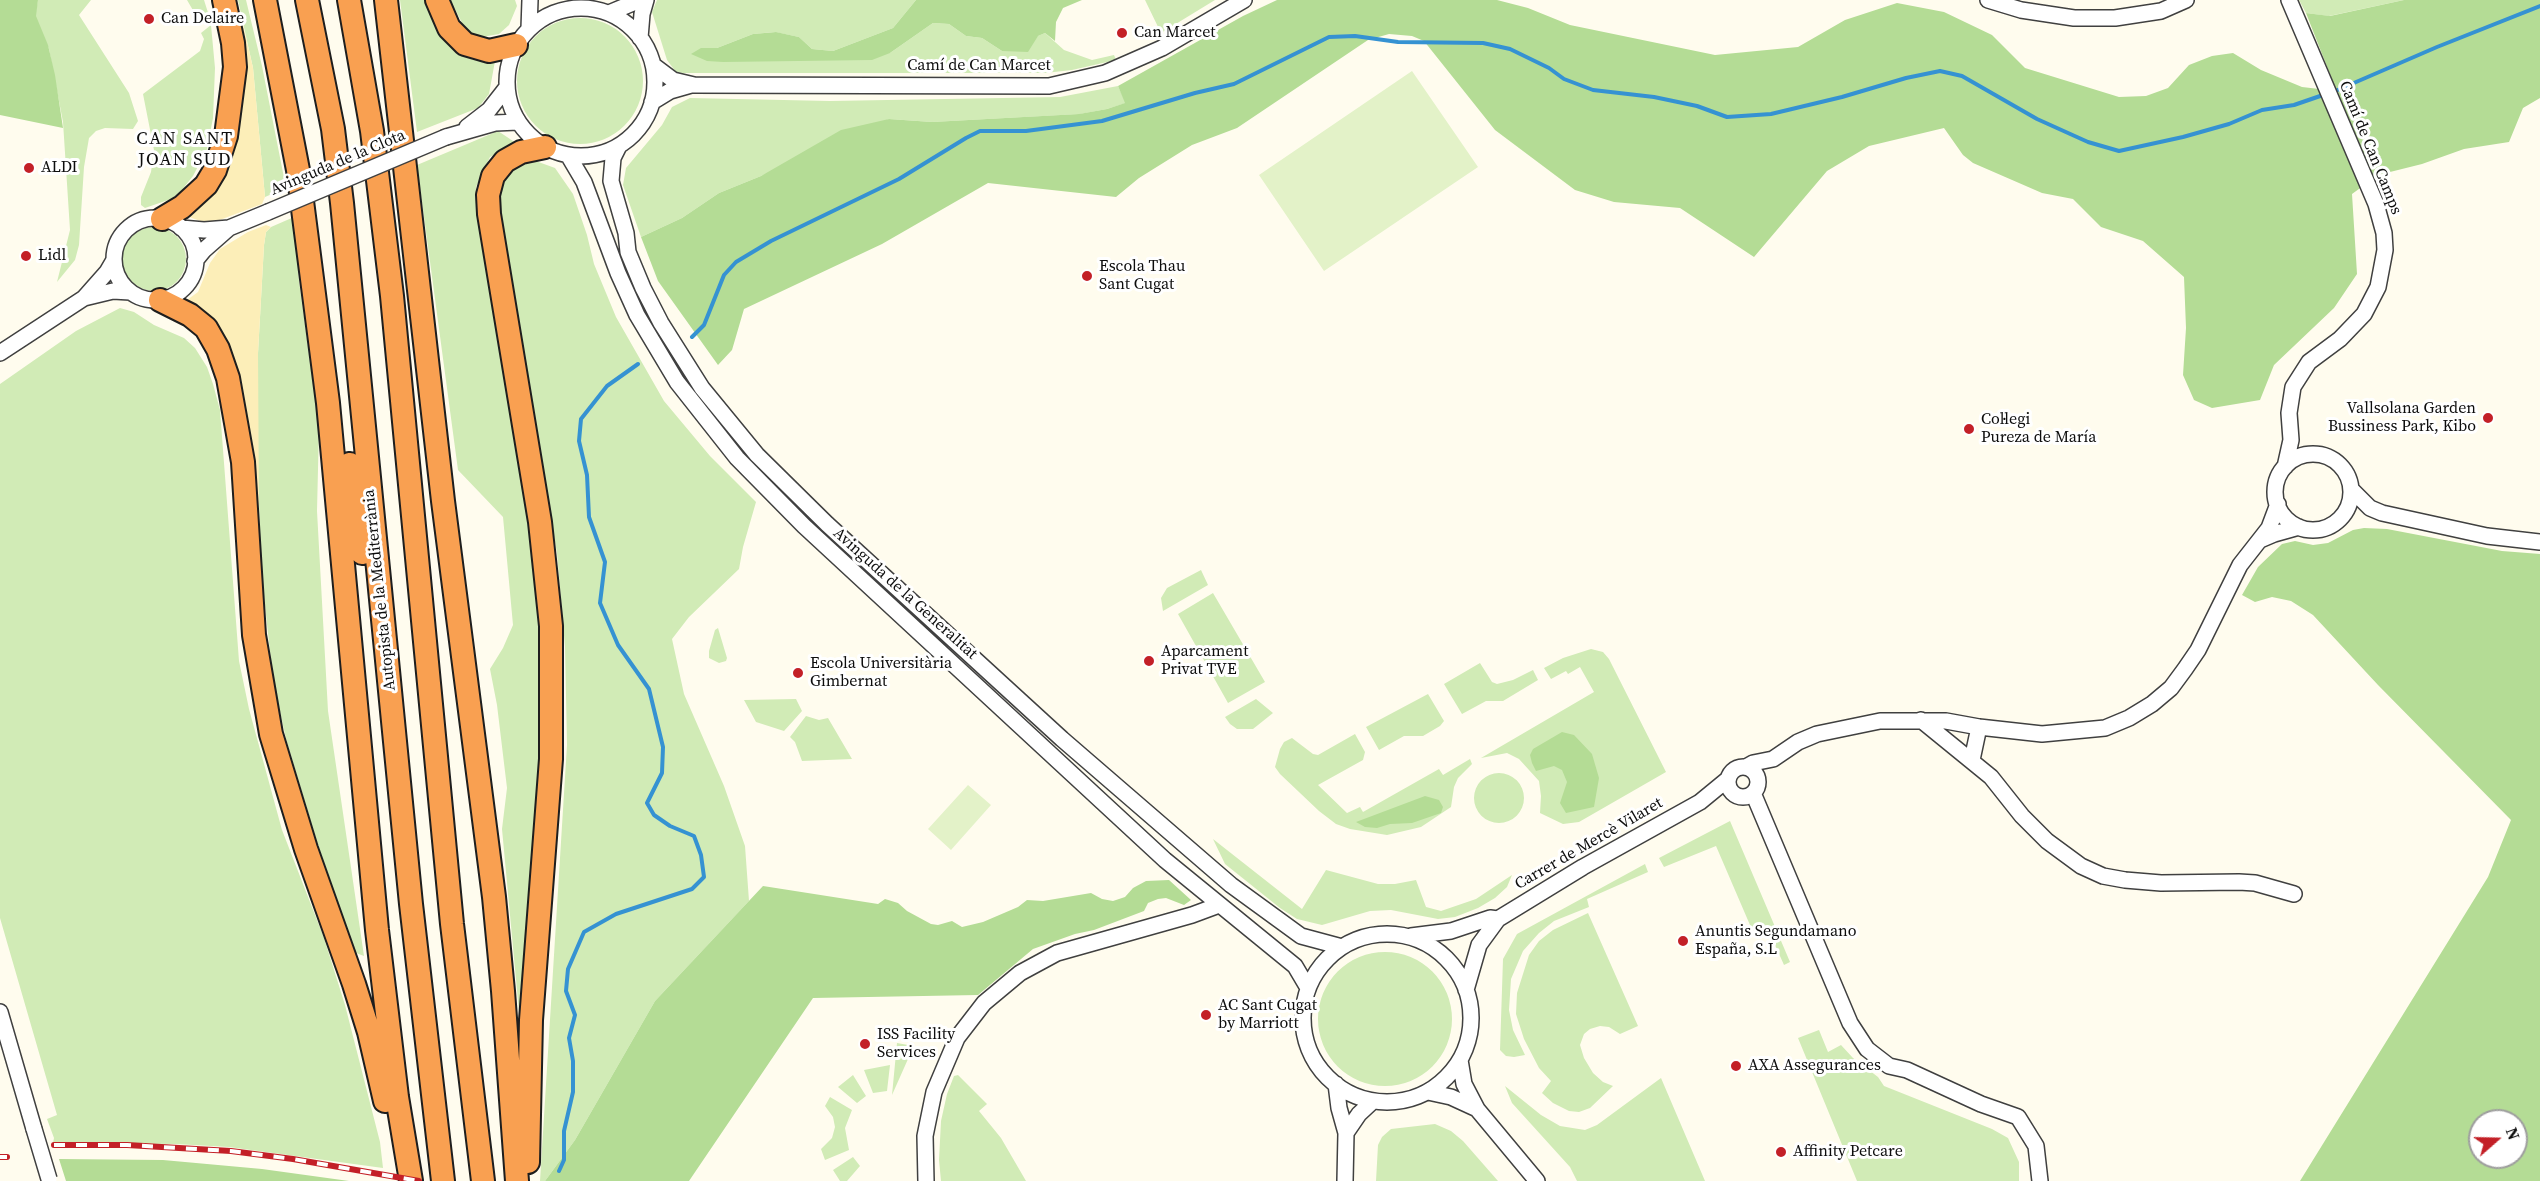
<!DOCTYPE html>
<meta charset="utf-8">
<style>
body{margin:0}
#map{position:relative;width:2540px;height:1181px;overflow:hidden;background:#fffcee;font-family:"Source Serif 4",serif}
canvas{display:block}
.north{position:absolute;left:2468px;top:1109px;width:60px;height:60px;box-sizing:border-box;background:#fff;border:2px solid #9e9e9e;border-radius:50%;rotate:70deg;font-size:16px;font-weight:700;line-height:24px;text-align:center;color:#0d0d0d}
.north::after{content:'';display:block;margin:auto;width:21px;height:27px;background:#c32027;clip-path:polygon(50% 0,100% 100%,50% 72%,0 100%)}
</style>
<div id="map">
<canvas width="2540" height="1181"></canvas>
<div class="north">N</div>
</div>
<script>
const context = document.querySelector('canvas').getContext('2d');
context.lineJoin = 'round';
function paint(path, color) { context.fillStyle = color; context.fill(path, 'evenodd'); }
const shape = rows => new Path2D(rows.map(r => 'M' + r).join(''));
function strokePath(path, color, width, dash) { context.strokeStyle = color; context.lineWidth = width; context.lineCap = dash ? 'butt' : 'round'; context.setLineDash(dash || []); context.stroke(path); }
function label(font, color, halo, rows, align = 'center') {
  context.font = font + ' "Source Serif 4",serif'; context.lineWidth = 6; context.setLineDash([]); context.textBaseline = 'middle'; context.strokeStyle = halo; context.fillStyle = color; for (const [text, x, y, turn = 0] of rows) {
    context.save(); context.translate(x, y); context.rotate((+turn || 0) * Math.PI / 180); context.textAlign = isNaN(turn) ? turn : align; if (halo) context.strokeText(text, 0, 0); context.fillText(text, 0, 0); context.restore();
  }
}
paint(shape([
 [38,0,91,0,79,15,129,93,138,121,133,129,105,128,96,131,89,138,84,167,79,245,75,260,57,282,70,230,63,122,49,49,35,16],
 [187,0,204,0,210,19,201,24],
 [238,0,246,0,262,66,286,188,265,197,253,68],
 [400,0,425,0,436,25,460,55,474,60,495,61,489,94,478,108,417,132],
 [450,0,515,0,517,6,509,25,499,34,482,37,468,34],
 [657,0,916,0,893,28,833,51,812,49,799,37,775,32,753,34,717,48,701,48,890,53,933,23,949,24,966,36,982,38,1002,51,1045,33,1064,50,1092,60,1114,55,1116,60,1072,70,1045,73,683,73,676,72,667,60,652,12],
 [1145,0,1215,0,1161,33],
 [2299,0,2404,0,2329,16,2306,13],
 '517 81a63 63 0 1 1 126 0a63 63 0 1 1-126 0Z',
 [211,25,215,68,213,118,207,149,193,176,181,191,171,199,145,208,141,205,141,197,151,172,154,150,143,94,200,51,204,39,201,33],
 [1118,86,1126,103,1107,109,1080,114,932,122,889,119,761,176,719,193,682,218,641,237,623,185,626,168,662,125,672,107,690,98,830,101,1060,97],
 [498,131,516,143,490,157,476,187,488,283,537,569,542,622,543,716,522,1044,502,829,507,788,497,705,490,669,503,648,513,625,503,517,458,470,417,165],
 [533,160,555,168,573,194,587,235,594,264,616,317,664,401,710,456,756,502,743,547,739,569,689,617,672,639,684,694,724,786,745,846,749,901,655,1001,575,1140,545,1181,540,1181,567,745,565,647,557,553,495,204,504,176,517,164],
 [294,217,299,281,319,427,317,511,328,711,364,956,356,953,318,845,286,739,273,679,261,569,257,438,258,353,264,245,266,232,271,227],
 '122 259a32 32 0 1 1 64 0a32 32 0 1 1-64 0Z',
 [120,308,134,312,154,325,184,338,195,348,207,367,213,384,220,410,239,661,249,709,282,830,324,938,345,1005,380,1142,383,1168,229,1147,175,1144,53,1143,54,1138,47,1119,57,1115,0,918,0,384,76,331],
 [1201,570,1208,585,1163,611,1161,598,1167,588],
 [1213,593,1265,682,1228,703,1178,614],
 [718,628,727,658,726,661,719,663,709,658,709,651,715,630],
 [1591,649,1603,652,1609,659,1666,772,1579,822,1563,824,1540,813,1541,796,1539,781,1519,759,1507,753,1481,758,1594,692,1580,667,1568,674,1566,671,1551,679,1544,668,1563,658],
 [1480,663,1492,682,1497,684,1513,680,1533,670,1538,680,1503,701,1486,701,1462,714,1444,684],
 [1428,694,1444,721,1440,726,1423,736,1404,736,1379,750,1366,727],
 [796,699,802,711,784,731,756,722,744,700],
 [1256,699,1273,713,1253,729,1237,729,1230,724,1225,717],
 [806,716,819,720,828,718,852,759,802,761,795,742,790,737],
 [1355,734,1365,752,1363,760,1318,785,1347,813,1360,807,1363,812,1439,769,1443,775,1470,759,1472,764,1458,778,1454,787,1451,807,1421,827,1387,835,1350,829,1336,824,1319,811,1280,774,1275,767,1280,749,1284,742,1292,738,1313,754,1318,755],
 '1474 798a25 25 0 1 1 50 0a25 25 0 1 1-50 0Z',
 [1730,821,1790,962,1784,965,1767,927,1753,932,1716,846,1664,867,1659,858],
 [1213,839,1302,909,1326,870,1378,884,1395,884,1416,880,1426,907,1441,911,1476,899,1512,875,1507,887,1495,898,1478,908,1455,917,1438,919,1391,910,1370,911,1322,925,1297,919,1280,908,1225,864],
 [1645,864,1648,872,1587,899,1589,907,1554,921,1539,933,1523,951,1511,979,1509,1010,1513,1030,1525,1055,1514,1057,1506,1056,1500,1050,1503,959,1517,934],
 [1588,913,1638,1026,1620,1034,1609,1027,1600,1026,1590,1029,1584,1034,1580,1045,1584,1058,1593,1073,1603,1082,1613,1086,1590,1108,1579,1112,1569,1111,1553,1103,1542,1093,1551,1081,1539,1068,1524,1039,1516,1014,1517,993,1529,955,1539,941,1553,930],
 '1318 1019a67 67 0 1 1 134 0a67 67 0 1 1-134 0Z',
 [1819,1030,1828,1052,1841,1045,1853,1058,1878,1077,1884,1086,1992,1129,2008,1138,2019,1162,2019,1181,1857,1181,1798,1038],
 [897,1043,908,1045,912,1050,892,1095],
 [890,1065,887,1091,873,1093,864,1070],
 [853,1075,866,1096,857,1103,838,1087],
 [958,1075,987,1104,979,1111,1001,1138,1026,1181,941,1181,939,1160,941,1121,947,1094,954,1076],
 [1661,1078,1705,1181,1577,1181,1570,1167,1512,1103,1505,1086,1541,1115,1560,1126,1585,1130,1597,1125],
 [830,1097,852,1110,845,1128,849,1150,825,1160,821,1149,832,1138,835,1127,833,1117,825,1106],
 [1435,1124,1451,1131,1463,1141,1498,1181,1376,1181,1378,1145,1382,1137,1391,1129],
 [853,1157,860,1166,847,1181,840,1181,833,1170]
]), '#d1ebb6');
paint(shape([
 [0,0,38,0,36,16,48,45,55,75,63,128,0,115],
 [916,0,1082,0,1063,8,1056,22,1055,41,1045,33,1038,36,1028,52,1002,51,982,38,966,36,949,24,933,23,890,53,872,60,723,62,707,61,691,54,701,48,717,48,753,34,776,32,799,37,812,49,833,51,893,28],
 [1277,0,1497,0,1528,8,1570,25,1715,55,1798,47,1845,20,1897,3,1944,12,1992,35,2025,68,2119,97,2146,96,2168,88,2189,65,2212,56,2233,53,2261,70,2302,87,2328,90,2335,87,2306,13,2330,16,2404,0,2540,0,2540,98,2523,108,2509,142,2464,149,2422,164,2378,175,2352,194,2357,274,2334,308,2274,365,2260,400,2212,408,2194,400,2183,375,2186,328,2184,277,2143,241,2101,227,2073,199,2042,193,1973,163,1963,155,1944,128,1869,146,1827,171,1754,257,1680,208,1614,202,1575,190,1495,130,1424,41,1412,36,1389,34,1368,40,1237,128,1192,145,1139,178,1116,197,988,183,882,244,744,309,732,350,718,365,658,281,641,237,682,218,719,193,761,176,841,130,889,119,932,122,1079,114,1107,109,1125,103,1118,86,1243,16],
 [2364,528,2387,529,2502,551,2540,554,2540,1181,2300,1181,2488,877,2511,820,2378,685,2313,615,2291,601,2272,597,2255,602,2242,595,2258,567,2282,544,2295,541,2313,545,2328,543,2353,530],
 [2480,1121,2516,1121,2516,1157,2480,1157],
 [1562,732,1574,735,1592,754,1599,778,1594,807,1566,813,1560,803,1567,782,1562,770,1554,766,1536,771,1532,763,1530,755,1533,749],
 [1425,796,1439,800,1443,807,1441,813,1412,823,1390,824,1377,828,1365,827,1356,822],
 [1169,880,1191,900,1184,905,1166,898,1158,899,1148,903,1144,911,1094,930,1075,934,1033,949,978,995,813,998,689,1181,545,1181,575,1140,655,1001,763,886,878,904,885,899,898,903,907,911,931,924,938,925,952,921,962,927,983,922,1018,907,1027,900,1043,901,1091,893,1102,899,1113,901,1125,897,1133,888,1146,881],
 [59,1159,163,1160,262,1169,349,1181,66,1181]
]), '#b4dc95');
paint(shape([
 [242,20,253,68,265,197,262,204,209,224,189,217,190,212,223,177,232,159,239,123,240,29],
 [266,225,271,227,266,232,264,245,258,353,259,511,249,437,186,305,187,300,198,292,210,263,220,249,248,232]
]), '#fceeb8');
paint(shape([
 [1412,71,1478,167,1324,271,1259,175],
 [968,785,991,805,951,850,928,829]
]), '#e3f2c8');
strokePath(shape([
 [2333,92,2437,47,2540,6],
 [692,337,704,325,724,275,736,262,771,241,899,179,966,138,980,131,1026,131,1102,121,1195,93,1234,84,1329,37,1355,36,1398,42,1483,43,1510,49,1549,68,1564,79,1593,90,1654,97,1697,106,1727,117,1771,114,1842,97,1906,78,1940,71,1962,76,2037,119,2088,142,2119,151,2183,137,2229,124,2262,110,2294,105,2326,94],
 [559,1171,564,1160,564,1131,573,1092,573,1061,569,1038,575,1015,566,991,568,969,584,932,616,914,692,889,704,877,701,855,694,836,670,826,654,815,647,803,662,773,663,747,649,689,618,645,600,603,605,562,589,517,587,475,579,441,581,419,607,386,638,364]
]), '#3592d2', 4);
const minor = shape([
 [1988,0,2021,10,2074,18,2115,18,2161,11,2186,0],
 '507 82a74 74 0 1 1 148 0a74 74 0 1 1-148 0Z',
 [609,13,640,0],
 [529,29,530,0],
 [640,38,642,14,646,0],
 [653,65,673,80,694,85,1049,86,1105,73,1162,48,1244,0],
 [652,102,670,91,691,85],
 [467,127,489,110,507,87],
 [446,137,495,123,518,122],
 [619,146,613,158,611,181,626,233,628,252,643,288,661,323,702,388,757,455,827,524,1062,739,1231,885,1301,936,1342,947],
 [568,155,584,182,618,273,637,315,677,382,737,458,804,526,1165,860,1295,966,1308,988],
 '114 259a41 41 0 1 1 82 0a41 41 0 1 1-82 0Z',
 [181,228,204,230,229,228,268,212],
 [195,261,204,250,229,228],
 [84,298,113,291,130,292],
 [0,353,84,298,107,272,114,260],
 '2275 492a38 38 0 1 1 76 0a38 38 0 1 1-76 0Z',
 [2285,467,2291,440,2289,413,2293,387,2309,362,2340,339,2364,314,2378,287,2385,250,2384,233,2376,204,2289,0],
 [2351,489,2370,508,2382,513,2487,536,2540,542],
 [2260,540,2274,534,2299,527],
 [1921,720,1991,777,2022,816,2047,841,2081,866,2103,876,2125,880,2161,883,2239,882,2255,883,2294,894],
 [1972,760,1979,727],
 [1746,767,1753,763,1773,759,1798,742,1817,734,1880,721,1946,721,1979,727,2042,734,2105,728,2129,718,2152,704,2171,688,2185,669,2198,650,2240,565,2269,528,2278,504],
 '1728 782a15 15 0 1 1 30 0a15 15 0 1 1-30 0Z',
 [1753,793,1850,1023,1867,1049,1889,1066,1907,1070,1981,1104,2018,1117,2036,1146,2040,1181],
 '1303 1018a84 84 0 1 1 168 0a84 84 0 1 1-168 0Z',
 [1411,936,1451,931,1490,918,1498,919],
 [1466,990,1479,945,1498,919,1583,867,1700,802,1728,779],
 [0,1012,34,1129],
 [1460,1060,1464,1084,1477,1109,1537,1181],
 [1336,1084,1339,1108,1346,1133,1345,1181],
 [1428,1092,1451,1097,1475,1108],
 [1346,1133,1359,1114,1373,1101],
 [926,1181,925,1136,934,1092,957,1038,984,1003,1020,973,1057,953,1192,915,1219,905]
]);
const highway = shape([
 [265,0,298,170,328,403,377,930,397,1097,411,1181],
 [307,0,333,129,342,203,411,904,443,1181],
 [349,0,372,131,392,296,452,924,483,1181],
 [386,0,443,501,494,897,503,991,517,1181],
 [437,0,449,28,465,44,489,51,516,45],
 [162,219,182,207,206,185,215,170,226,136,235,67,233,43,224,0],
 [160,300,190,315,206,328,218,349,228,378,243,462,254,635,271,734,306,849,354,984,369,1032,385,1101],
 [350,464,362,553],
 [528,1162,531,1020,551,759,551,626,540,522,489,214,488,195,493,176,505,161,521,152,545,147]
]);
strokePath(minor, '#404040', 18);
strokePath(highway, '#1e1e1e', 26);
strokePath(minor, '#fff', 15);
strokePath(highway, '#f9a051', 22);
const rail = shape([
 [54,1145,127,1145,231,1151,293,1159,419,1181],
 [0,1157,7,1157]
]);
strokePath(rail, '#c32027', 6);
strokePath(rail, '#fff', 4, [11]);
const minorBridge = shape([
 [268,212,446,137],
 [34,1129,49,1179]
]);
strokePath(minorBridge, '#404040', 18, []);
strokePath(minorBridge, '#fff', 15);
for (const [x, y, r, color] of [
 [149,19,6,"#c32027"],
 [1122,33,6,"#c32027"],
 [29,168,6,"#c32027"],
 [26,256,6,"#c32027"],
 [1087,276,6,"#c32027"],
 [2488,418,6,"#c32027"],
 [1969,429,6,"#c32027"],
 [1149,661,6,"#c32027"],
 [798,673,6,"#c32027"],
 [1683,941,6,"#c32027"],
 [1206,1015,6,"#c32027"],
 [865,1044,6,"#c32027"],
 [1736,1066,6,"#c32027"],
 [1781,1152,6,"#c32027"]
]) { const dot = new Path2D(); dot.arc(x, y, r, 0, 2 * Math.PI); context.fillStyle = color; context.fill(dot); strokePath(dot, '#fff', 2); }
label('16px', '#0d0d0d', '#fff', [
 ["Can Delaire",161,19],
 ["Can Marcet",1134,33],
 ["ALDI",41,168],
 ["Lidl",38,256],
 ["Escola Thau",1099,267],
 ["Sant Cugat",1099,285],
 ["Vallsolana Garden",2476,409,"right"],
 ["Bussiness Park, Kibo",2476,427,"right"],
 ["Col·legi",1981,420],
 ["Pureza de María",1981,438],
 ["Aparcament",1161,652],
 ["Privat TVE",1161,670],
 ["Escola Universitària",810,664],
 ["Gimbernat",810,682],
 ["Anuntis Segundamano",1695,932],
 ["España, S.L",1695,950],
 ["AC Sant Cugat",1218,1006],
 ["by Marriott",1218,1024],
 ["ISS Facility",877,1035],
 ["Services",877,1053],
 ["AXA Assegurances",1748,1066],
 ["Affinity Petcare",1793,1152]
], 'left');
label('16px', '#0d0d0d', '#fff', [
 ["Camí de Can Marcet",979,66],
 ["Camí de Can Camps",2370,148,68],
 ["Avinguda de la Clota",338,163,-23],
 ["Autopista de la Mediterrània",380,590,-96],
 ["Avinguda de la Generalitat",905,594,42],
 ["Carrer de Mercè Vilaret",1589,844,-30]
]);
context.letterSpacing = '1.5px';
label('18px', '#0d0d0d', '#fff', [
 ["CAN SANT",185,139],
 ["JOAN SUD",185,160]
]);
context.letterSpacing = '0px';
</script>
